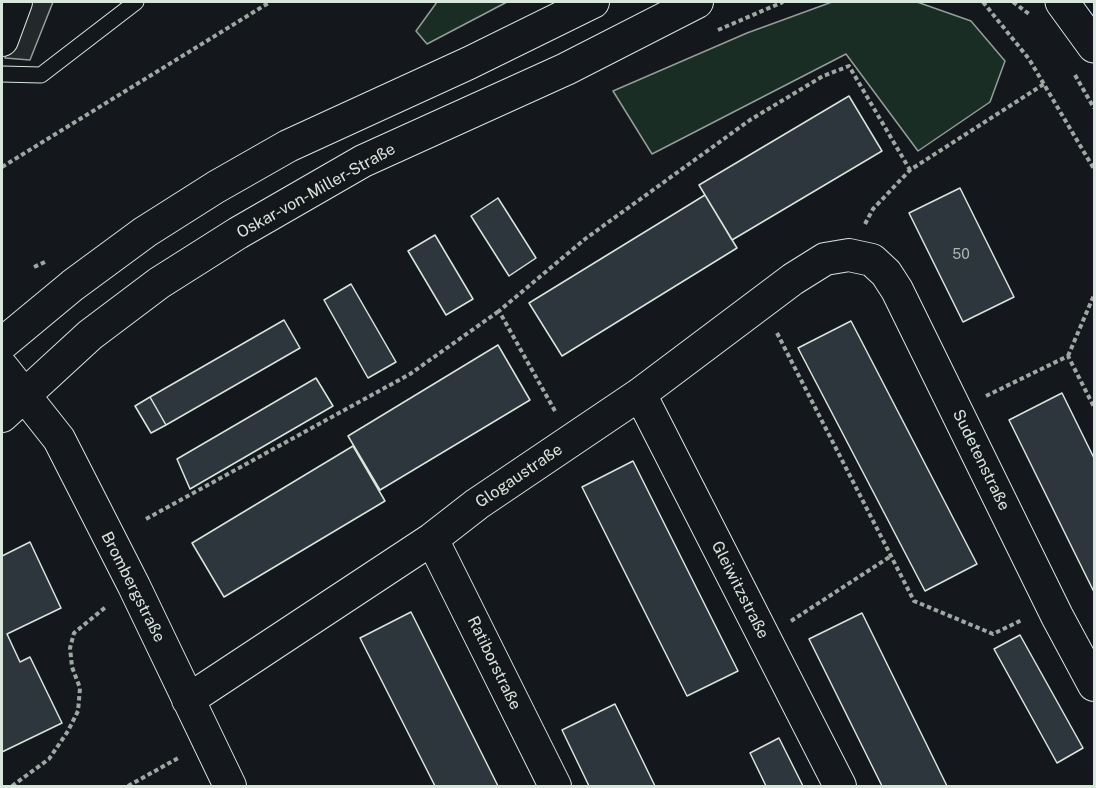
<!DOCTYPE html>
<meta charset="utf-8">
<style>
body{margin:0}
#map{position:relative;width:1096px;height:788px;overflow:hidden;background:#14181c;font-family:"Public Sans",sans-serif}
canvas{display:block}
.frame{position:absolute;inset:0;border:3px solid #d8e6dc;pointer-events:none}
</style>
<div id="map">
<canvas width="1096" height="788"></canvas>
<div class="frame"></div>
</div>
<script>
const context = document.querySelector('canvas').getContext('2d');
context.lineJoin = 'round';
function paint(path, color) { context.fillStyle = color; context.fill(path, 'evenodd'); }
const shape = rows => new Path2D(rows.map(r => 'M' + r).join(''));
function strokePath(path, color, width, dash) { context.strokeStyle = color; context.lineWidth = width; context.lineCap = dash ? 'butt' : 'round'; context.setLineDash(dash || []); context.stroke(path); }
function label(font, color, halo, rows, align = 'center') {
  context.font = font + ' "Public Sans",sans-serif'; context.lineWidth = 4.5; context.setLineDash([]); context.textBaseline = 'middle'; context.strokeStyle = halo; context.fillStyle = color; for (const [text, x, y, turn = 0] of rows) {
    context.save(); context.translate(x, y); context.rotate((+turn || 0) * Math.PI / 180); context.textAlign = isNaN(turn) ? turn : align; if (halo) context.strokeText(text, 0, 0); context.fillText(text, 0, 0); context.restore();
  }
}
const green = shape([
 [437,2,507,2,427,44,416,31,437,2],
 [832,2,917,2,971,21,1005,61,990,102,918,151,846,54,652,154,613,91,747,33,832,2]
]);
paint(green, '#1a2d24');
strokePath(green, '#939e99', 1.5);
const parking = shape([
 [27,2,53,2,30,60,5,58,27,2]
]);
paint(parking, '#24282b');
strokePath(parking, '#939e99', 1.5);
const building = shape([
 [849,96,882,151,732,240,699,185,849,96],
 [960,188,1014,297,963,322,909,213,960,188],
 [705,195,737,248,562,356,529,303,705,195],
 [498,198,536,258,509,276,471,216,498,198],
 [435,235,473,299,446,315,408,251,435,235],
 [351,284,396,362,368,378,324,300,351,284],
 [284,320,300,348,166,425,150,397,284,320],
 [851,321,977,564,925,591,798,348,851,321],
 [498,345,530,400,380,490,348,436,498,345],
 [316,378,333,406,190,489,177,459,316,378],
 [1062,393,1094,458,1094,592,1009,420,1062,393],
 [150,397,166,425,151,433,135,406,150,397],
 [353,446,385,501,224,597,192,543,353,446],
 [633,461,738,671,687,696,582,487,633,461],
 [30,542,61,608,7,634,20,662,30,657,62,723,2,752,2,556,30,542],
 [411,612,498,786,435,786,360,638,411,612],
 [862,613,947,786,882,786,809,639,862,613],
 [1020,635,1083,748,1057,763,994,649,1020,635],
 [615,704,655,786,589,786,562,730,615,704],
 [779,738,803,786,766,786,750,753,779,738]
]);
paint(building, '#2c363c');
strokePath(building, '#d8e6dc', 1.5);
const service = shape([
 [2,74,41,75,136,2]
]);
const minor = shape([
 [2,40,16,2],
 [2,344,73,285,145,232,216,187,288,146,469,63,593,2],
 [2,367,59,439,134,586,230,786],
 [640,394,840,786],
 [2,416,90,335,159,283,238,233,363,161,566,69,697,2],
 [432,539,555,786],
 [188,700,432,539,477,504,640,394,793,279,825,259,849,255,872,260,886,273,897,290,1057,616,1094,685]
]);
const secondary = shape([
 [1062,2,1094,46]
]);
strokePath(service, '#d8e6dc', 17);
strokePath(minor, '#d8e6dc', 34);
strokePath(secondary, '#d8e6dc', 35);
strokePath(shape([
 [983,2,1029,59,1094,169],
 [1013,2,1029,14],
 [718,30,783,2],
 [1075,75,1094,108],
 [2,167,270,2],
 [865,224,873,209,910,170,1044,84],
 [34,267,45,262],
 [777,333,914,601,993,634,1022,620],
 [1068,356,1094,295],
 [986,396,1068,356,1094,407],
 [555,411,499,311,585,239,750,120,823,76,849,66,910,170],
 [146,519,410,374,499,311],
 [791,621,891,556],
 [12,786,49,759,68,731,78,711,80,688,72,667,70,648,74,633,107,606],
 [128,786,180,757]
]), '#9da8a2', 4, [4.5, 3]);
strokePath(service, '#14181c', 15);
strokePath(minor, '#14181c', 32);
strokePath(secondary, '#14181c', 33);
label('14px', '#adbab4', null, [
 ["50",961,255]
]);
label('16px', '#d8e6dc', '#14181c', [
 ["Oskar-von-Miller-Straße",316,191,-29],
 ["Sudetenstraße",981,460,64],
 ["Glogaustraße",519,476,-34],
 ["Brombergstraße",133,587,63],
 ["Gleiwitzstraße",740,590,63],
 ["Ratiborstraße",494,663,64]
]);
</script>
